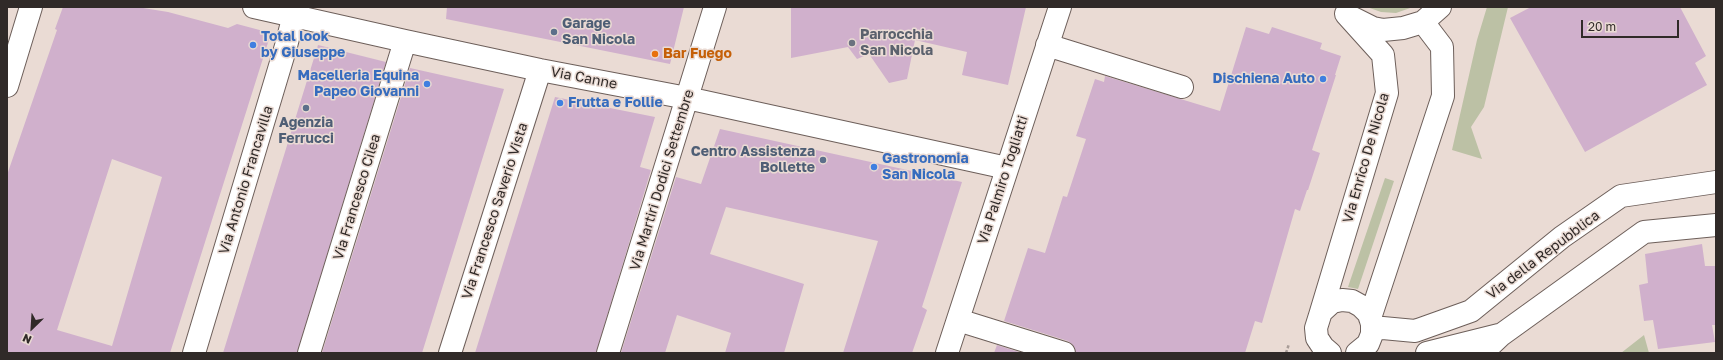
<!DOCTYPE html>
<style>
body{margin:0}
#map{position:relative;width:1723px;height:360px;overflow:hidden;background:#eadbd4;font-family:"Golos Text",sans-serif}
canvas{display:block}
.frame{position:absolute;inset:0;border:8px solid #302a28;pointer-events:none}
.north{position:absolute;left:12px;top:308px;width:40px;height:40px;-webkit-text-stroke:3px #eadbd4;paint-order:stroke;rotate:205deg;font-size:11px;font-weight:700;line-height:16px;text-align:center;color:#302a28}
.north::after{content:'';display:block;margin:auto;width:14px;height:18px;background:#302a28;clip-path:polygon(50% 0,100% 100%,50% 72%,0 100%)}
.scale{position:absolute;left:1581px;top:20px;width:98px;height:18px;box-sizing:border-box;border:2px solid #302a28;border-top:0;padding-left:5px;font-size:12px;line-height:14px;white-space:nowrap;color:#302a28;-webkit-text-stroke:3px #eadbd4;paint-order:stroke}
</style>
<div id="map">
<canvas width="1723" height="360"></canvas>
<div class="frame"></div>
<div class="north">N</div>
<div class="scale">20 m</div>
</div>
<script>
const context = document.querySelector('canvas').getContext('2d');
context.lineJoin = 'round';
function paint(path, color) { context.fillStyle = color; context.fill(path, 'evenodd'); }
const shape = rows => new Path2D(rows.map(r => 'M' + r).join(''));
function strokePath(path, color, width, dash) { context.strokeStyle = color; context.lineWidth = width; context.lineCap = dash ? 'butt' : 'round'; context.setLineDash(dash || []); context.stroke(path); }
function label(font, color, halo, rows, align = 'center') {
  context.font = font + ' "Golos Text",sans-serif'; context.lineWidth = 3; context.setLineDash([]); context.textBaseline = 'middle'; context.strokeStyle = halo; context.fillStyle = color; for (const [text, x, y, turn = 0] of rows) {
    context.save(); context.translate(x, y); context.rotate((+turn || 0) * Math.PI / 180); context.textAlign = isNaN(turn) ? turn : align; if (halo) context.strokeText(text, 0, 0); context.fillText(text, 0, 0); context.restore();
  }
}
paint(shape([
 [1367,7,1413,7,1396,13,1381,12],
 [1487,7,1508,7,1484,107,1471,127,1482,159,1452,150,1477,40],
 [1385,178,1394,181,1358,289,1348,287],
 [1644,335,1649,353,1621,353]
]), '#bcc1a5');
paint(shape([
 [63,7,137,7,168,12,228,28,237,24,271,33,170,353,7,353,7,175,57,30,55,29],
 [112,159,162,177,112,346,57,330],
 [447,7,684,7,670,64,446,19],
 [791,7,1026,7,1008,85,962,75,967,52,915,40,907,79,889,83,869,54,857,59,848,47,791,58],
 [1531,7,1680,7,1706,56,1695,63,1707,85,1585,152,1510,18],
 [1246,27,1269,34,1272,27,1322,43,1320,49,1341,56,1335,75,1336,75,1312,150,1320,153,1308,190,1307,190,1300,211,1295,209,1262,323,1255,321,1245,353,1076,353,1073,345,1068,341,1004,321,1028,248,1045,253,1063,196,1067,197,1086,139,1076,136,1095,79,1104,82,1105,76,1220,111],
 [318,45,386,62,297,353,223,353],
 [410,68,504,89,422,353,322,353],
 [555,97,655,117,640,167,651,170,596,353,475,353],
 [720,129,962,182,922,307,927,310,912,353,843,353,878,241,726,207,710,254,804,284,784,353,725,353,731,333,677,315,665,353,621,353,676,177,701,184],
 [1702,244,1705,266,1716,266,1716,325,1712,325,1715,342,1658,349,1653,320,1644,321,1639,285,1648,283,1645,254],
 [997,345,1022,353,994,353]
]), '#d0b0cc');
const minor = shape([
 [254,7,405,41,540,70,687,98,1007,168],
 [1353,18,1373,28,1383,30,1403,28,1423,22,1440,7],
 [1047,45,1182,87],
 [7,86,31,7],
 [1321,312,1387,93,1383,55,1346,14],
 [1370,318,1443,96,1442,47,1423,22],
 [958,320,1064,353],
 [1372,327,1415,331,1471,311,1562,237,1621,196,1716,182],
 [194,353,286,46,296,7],
 [309,353,405,41],
 [450,353,540,70],
 [608,353,715,7],
 [947,353,1060,7],
 [1330,353,1323,347,1317,338,1316,328,1321,312,1332,302,1342,300,1352,301,1361,306,1369,314,1372,324,1372,334,1368,344,1357,353],
 [1427,353,1499,335],
 [1482,353,1501,335,1644,232,1716,225]
]);
strokePath(minor, '#6d5f5a', 24);
strokePath(shape([
 [1286,353,1289,344]
]), '#a89c97', 2.5, [3, 2]);
strokePath(minor, '#fff', 22);
for (const [x, y, r, color] of [
 [554,32,4,"#5c6f8a"],
 [852,43,4,"#6b7280"],
 [253,45,4,"#3f7fe0"],
 [655,54,4,"#e8710a"],
 [1323,79,4,"#3f7fe0"],
 [427,84,4,"#3f7fe0"],
 [560,103,4,"#3f7fe0"],
 [306,108,4,"#5c6f8a"],
 [823,160,4,"#5c6f8a"],
 [874,167,4,"#3f7fe0"]
]) { const dot = new Path2D(); dot.arc(x, y, r, 0, 2 * Math.PI); context.fillStyle = color; context.fill(dot); strokePath(dot, '#eadbd4', 1.5); }
label('bold 14px', '#4e5e75', '#eadbd4', [
 ["Garage",562,24],
 ["San Nicola",562,40],
 ["Agenzia",306,123,"center"],
 ["Ferrucci",306,139,"center"],
 ["Centro Assistenza",815,152,"right"],
 ["Bollette",815,168,"right"]
], 'left');
label('bold 14px', '#5b616d', '#eadbd4', [
 ["Parrocchia",860,35],
 ["San Nicola",860,51]
], 'left');
label('bold 14px', '#366cbe', '#eadbd4', [
 ["Total look",261,37],
 ["by Giuseppe",261,53],
 ["Macelleria Equina",419,76,"right"],
 ["Papeo Giovanni",419,92,"right"],
 ["Dischiena Auto",1315,79,"right"],
 ["Frutta e Follie",568,103],
 ["Gastronomia",882,159],
 ["San Nicola",882,175]
], 'left');
label('bold 14px', '#c56008', '#eadbd4', [
 ["Bar Fuego",663,54]
], 'left');
label('14px', '#302a28', '#eadbd4', [
 ["Via Canne",584,78,11],
 ["Via Enrico De Nicola",1366,158,-74],
 ["Via Antonio Francavilla",246,180,-73],
 ["Via Martiri Dodici Settembre",662,180,-73],
 ["Via Palmiro Togliatti",1003,180,-72],
 ["Via Francesco Cilea",357,197,-73],
 ["Via Francesco Saverio Vista",495,211,-72],
 ["Via della Repubblica",1543,255,-37]
]);
</script>
